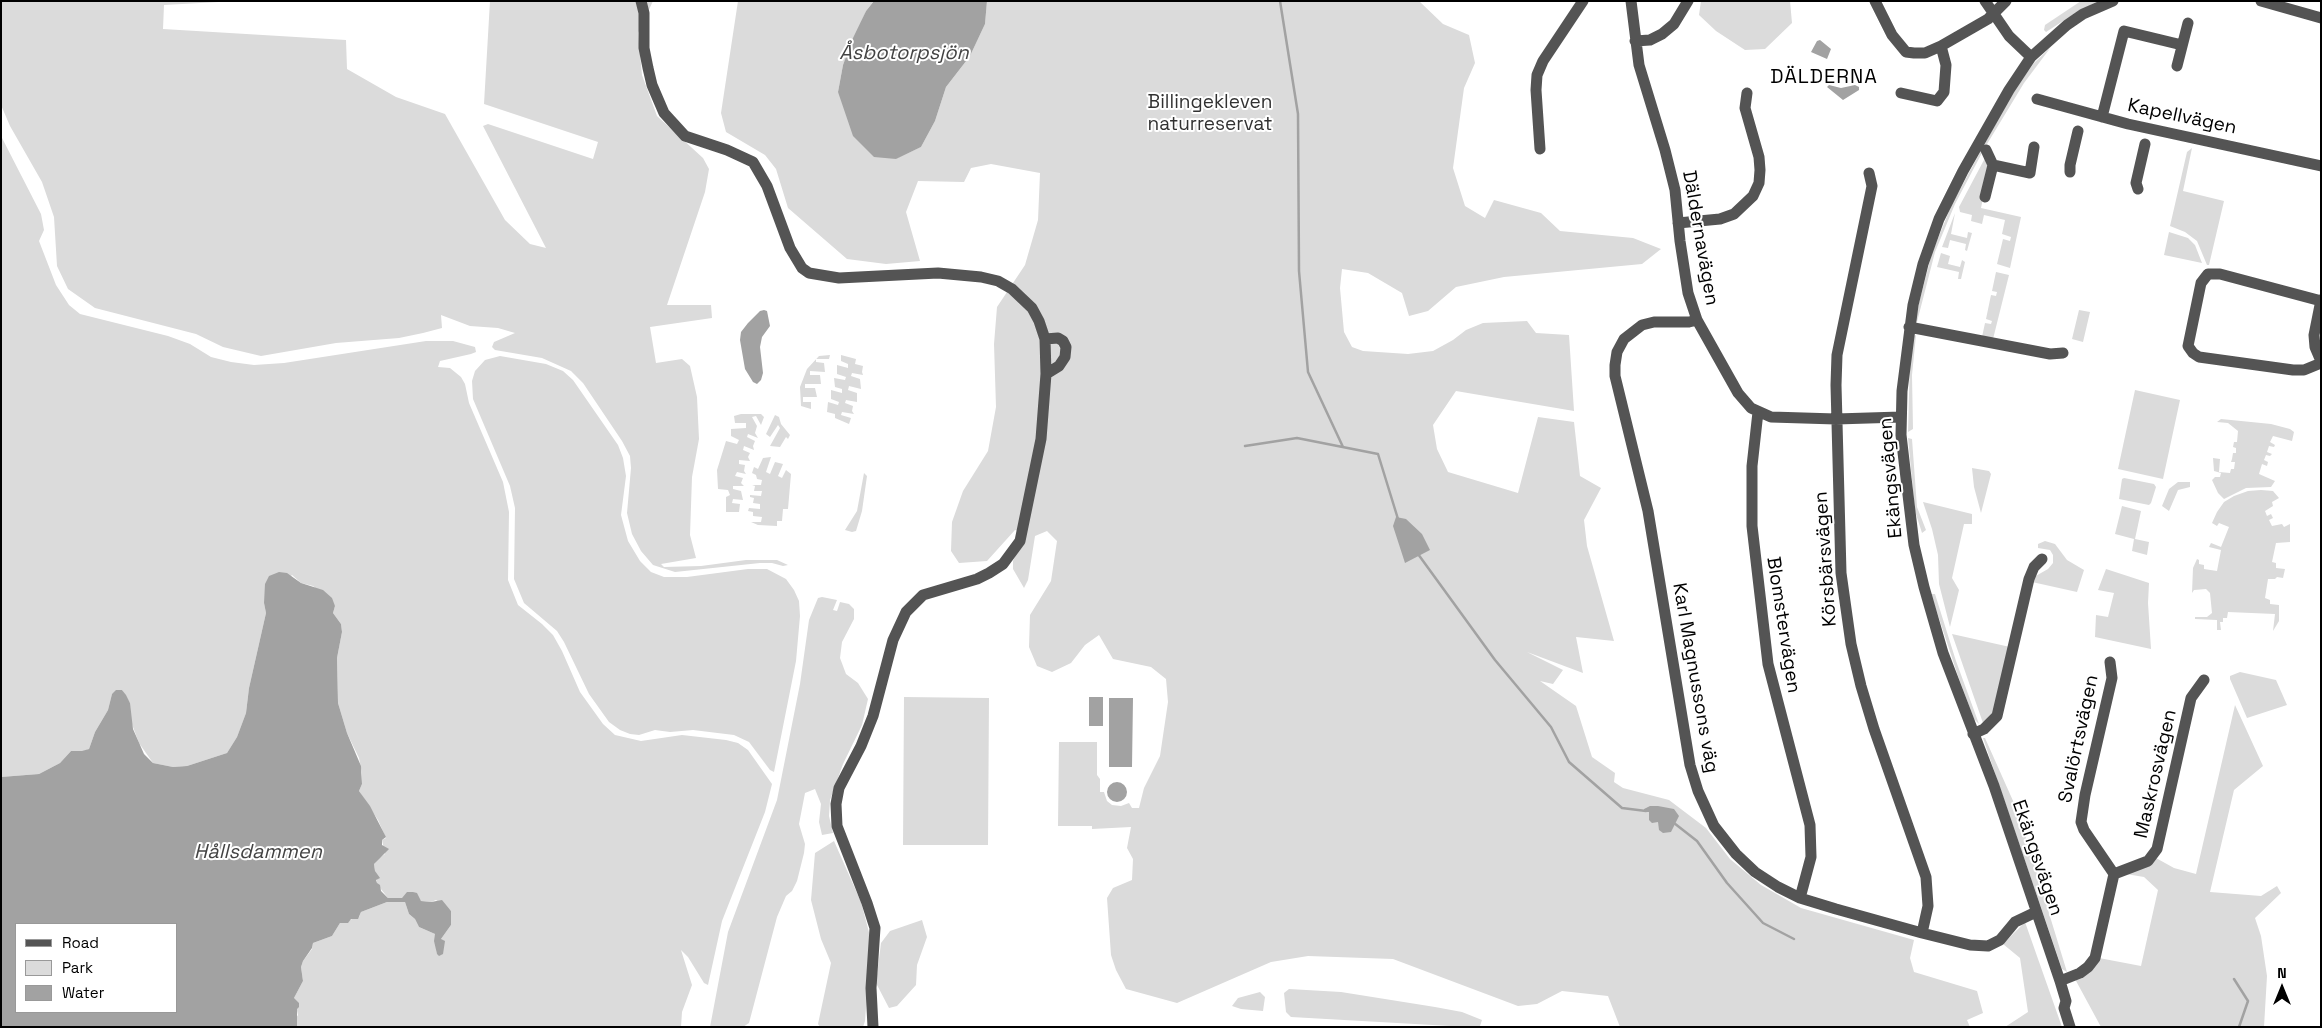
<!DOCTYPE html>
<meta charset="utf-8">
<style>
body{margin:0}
#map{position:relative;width:2322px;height:1028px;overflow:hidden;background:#fff;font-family:"Space Grotesk",sans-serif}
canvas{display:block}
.frame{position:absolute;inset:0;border:2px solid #000;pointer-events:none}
.legend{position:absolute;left:15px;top:923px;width:162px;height:90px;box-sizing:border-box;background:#fff;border:1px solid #999;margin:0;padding:6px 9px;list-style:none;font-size:15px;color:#000}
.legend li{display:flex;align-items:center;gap:10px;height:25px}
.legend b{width:25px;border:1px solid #999}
.north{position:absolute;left:2257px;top:963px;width:50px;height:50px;-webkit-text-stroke:4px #fff;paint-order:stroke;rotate:0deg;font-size:14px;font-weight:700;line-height:20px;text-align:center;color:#000}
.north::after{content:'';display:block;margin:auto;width:18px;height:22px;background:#000;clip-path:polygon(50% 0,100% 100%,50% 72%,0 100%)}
</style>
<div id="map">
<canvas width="2322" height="1028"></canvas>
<div class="frame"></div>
<ul class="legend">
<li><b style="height:6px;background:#545454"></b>Road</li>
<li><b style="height:14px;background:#dbdbdb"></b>Park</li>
<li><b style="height:14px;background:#a2a2a2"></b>Water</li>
</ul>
<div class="north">N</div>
</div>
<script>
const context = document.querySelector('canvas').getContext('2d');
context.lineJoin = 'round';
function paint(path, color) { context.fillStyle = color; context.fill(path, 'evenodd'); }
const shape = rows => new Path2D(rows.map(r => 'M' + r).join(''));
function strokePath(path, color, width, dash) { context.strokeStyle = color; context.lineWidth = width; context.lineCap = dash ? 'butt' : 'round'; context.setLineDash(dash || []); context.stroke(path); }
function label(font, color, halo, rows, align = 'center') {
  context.font = font + ' "Space Grotesk",sans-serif'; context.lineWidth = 4; context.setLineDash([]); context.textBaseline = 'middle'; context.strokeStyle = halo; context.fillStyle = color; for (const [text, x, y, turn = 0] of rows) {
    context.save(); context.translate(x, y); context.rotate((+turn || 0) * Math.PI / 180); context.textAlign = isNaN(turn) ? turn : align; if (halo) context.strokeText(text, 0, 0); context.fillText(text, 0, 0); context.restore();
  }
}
paint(shape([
 [1,1,237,1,164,5,163,29,346,40,347,69,396,97,445,114,505,220,530,244,546,248,483,126,488,124,593,159,598,142,484,104,490,1,653,1,638,33,642,75,657,116,703,158,709,169,705,192,667,305,711,305,712,318,650,327,656,363,682,359,690,366,697,397,699,439,692,477,690,535,696,558,661,564,664,567,701,566,746,560,777,560,788,565,783,566,772,563,760,563,675,572,653,565,641,551,632,534,627,513,631,468,630,456,622,441,583,383,571,371,542,358,495,350,492,347,494,342,515,333,498,328,470,326,441,315,442,328,423,333,399,338,336,343,261,356,223,347,196,334,95,308,68,289,57,266,54,217,42,182,10,126,1,105],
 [738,1,874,1,866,11,843,65,838,92,895,159,921,147,935,121,946,87,970,56,985,24,987,1,1419,1,1443,24,1469,35,1475,63,1464,88,1453,168,1465,206,1485,218,1494,200,1541,213,1560,231,1633,238,1661,249,1642,264,1504,277,1456,287,1428,311,1409,316,1402,293,1368,273,1342,269,1340,288,1344,332,1352,347,1363,351,1408,354,1433,351,1453,340,1466,330,1483,323,1527,321,1536,333,1569,335,1574,411,1456,391,1433,425,1437,449,1448,472,1518,493,1538,417,1574,422,1580,476,1601,488,1584,520,1587,546,1614,641,1576,637,1583,673,1527,652,1563,670,1553,684,1540,681,1576,706,1592,757,1615,773,1614,782,1623,788,1669,800,1706,828,1730,859,1761,885,1801,908,1914,940,1910,958,1914,972,1977,991,1983,1013,1967,1020,1970,1027,1620,1027,1608,996,1562,991,1537,1004,1518,1006,1393,959,1308,956,1271,962,1177,1003,1126,989,1116,970,1111,955,1107,898,1113,888,1132,880,1133,859,1127,848,1131,827,1092,829,1092,826,1058,826,1059,742,1097,742,1097,775,1100,779,1100,792,1104,792,1107,801,1112,805,1121,806,1129,803,1132,808,1139,808,1144,788,1160,756,1168,702,1166,679,1151,667,1113,659,1099,635,1085,645,1071,663,1052,672,1037,666,1029,647,1030,615,1051,581,1057,541,1047,531,1035,536,1028,580,1024,588,1013,569,1013,561,1026,533,1015,530,987,561,959,563,951,551,952,522,963,491,988,451,996,407,994,344,997,307,1025,265,1038,220,1040,173,991,164,971,168,964,182,918,181,906,212,920,261,886,264,847,259,788,208,776,169,765,155,726,132,721,113],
 [1701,1,1790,1,1792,23,1765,49,1745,50,1716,31,1699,15],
 [2081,1,2099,1,2080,10,2046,32,2044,30,2045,25],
 [2051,47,2024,83,1984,149,1955,204,1935,252,1917,322,1915,318,1932,253,1952,204,2013,92,2034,63],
 [1,136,41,214,44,230,39,241,56,285,69,305,80,314,168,336,190,344,211,357,231,362,254,365,284,363,426,341,453,341,475,347,476,352,471,354,440,361,438,367,450,368,461,377,465,384,469,403,503,482,509,512,508,580,518,605,542,624,553,635,562,651,580,692,603,724,615,735,641,741,682,735,726,740,738,743,748,750,772,784,765,812,722,921,708,985,704,983,688,957,681,950,692,985,682,1012,681,1027,297,1027,296,1018,298,1015,294,998,303,981,301,967,303,961,312,949,313,943,332,936,340,923,348,922,349,920,359,917,361,912,387,902,405,902,409,914,415,919,419,927,435,934,437,954,441,939,451,925,451,911,436,900,431,902,421,901,413,892,402,898,388,898,377,884,374,864,379,858,385,854,382,840,386,838,378,820,359,791,362,784,362,773,359,758,347,733,338,703,337,658,342,632,341,624,333,613,335,606,313,586,301,583,292,575,264,603,266,613,249,688,246,713,237,737,227,753,187,766,173,767,153,763,139,743,130,719,130,703,122,690,112,694,108,710,95,732,89,749,82,752,71,751,60,763,39,774,1,777],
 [2192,148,2183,191,2224,201,2209,265,2207,265,2197,241,2185,232,2170,226,2187,152],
 [1985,158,1990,163,1981,208,2021,217,2010,268,1997,264,2003,239,2010,241,2011,237,2002,234,2005,220,1984,215,1982,224,1971,221,1972,215,1960,212,1959,207],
 [1955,213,1951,234,1967,238,1968,232,1972,233,1967,251,1965,250,1966,244,1950,240,1948,248,1942,247],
 [2169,232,2188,238,2195,245,2202,263,2164,255],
 [1941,253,1950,256,1948,264,1960,267,1962,260,1965,262,1961,279,1958,279,1959,272,1937,267],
 [1996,272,2009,275,1993,339,1982,337,1985,323,1991,324,1992,321,1986,319,1991,295,1996,296,1997,292,1992,291],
 [2079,310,2090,312,2083,342,2072,339],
 [1916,335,1912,375,1913,429,1908,432,1910,358,1914,336],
 [830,355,829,359,816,359,816,362,824,363,825,372,810,371,810,375,820,375,821,384,805,384,805,388,815,388,817,397,803,397,803,402,811,402,811,409,801,406,800,387,807,369,819,356],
 [841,355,856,359,855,364,863,366,862,372,863,375,852,373,851,376,860,379,861,389,849,386,848,390,857,393,857,402,846,400,845,403,853,406,852,411,854,414,842,412,841,415,851,418,849,424,835,418,835,414,827,412,828,402,838,405,839,402,831,399,831,390,842,393,842,389,835,387,834,378,845,380,846,377,837,374,837,365,848,368,848,364,841,361],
 [500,356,546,364,563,371,573,380,618,445,623,458,626,476,621,515,628,541,640,561,651,572,664,577,687,577,748,569,767,569,786,579,794,590,799,601,800,616,796,661,774,772,770,770,749,742,734,735,693,730,670,732,655,730,639,735,630,734,620,730,609,722,589,694,564,642,557,631,524,603,514,579,515,508,510,486,473,399,472,381,475,371,485,360],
 [2135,390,2180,400,2163,479,2118,469],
 [741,414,761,414,764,417,761,425,756,416,752,417,757,426,755,433,758,438,748,434,747,437,755,441,753,446,754,450,744,446,743,450,750,453,748,457,750,461,739,460,739,464,745,465,744,471,746,474,737,472,735,476,743,478,741,483,744,486,733,486,733,489,741,491,743,500,733,499,732,503,740,504,739,512,726,512,726,497,730,495,728,490,718,489,717,470,726,441,737,444,739,440,731,436,731,429,746,428,746,423,735,423,734,416],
 [775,415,779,417,781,424,790,435,788,439,786,437,780,447,770,446,780,428,778,425,770,437,766,434],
 [2221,419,2271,424,2290,429,2294,432,2292,441,2273,436,2270,442,2275,445,2274,447,2269,446,2267,452,2272,454,2270,456,2266,455,2264,460,2268,462,2267,466,2262,464,2259,474,2275,481,2271,487,2246,488,2224,499,2218,493,2212,480,2215,477,2220,477,2221,473,2214,471,2213,458,2220,459,2219,472,2230,473,2231,469,2234,469,2235,462,2231,462,2232,459,2233,453,2236,453,2236,448,2233,447,2234,442,2237,442,2238,431,2228,423,2217,422],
 [1908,438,1912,439,1917,507,1926,530,1922,533,1915,511],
 [771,457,766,472,770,474,775,462,783,464,778,476,782,478,786,470,791,474,788,509,783,509,782,521,777,521,777,526,758,525,751,522,761,522,762,517,753,516,753,512,748,511,749,508,760,509,760,504,753,503,754,498,750,497,750,495,761,496,762,491,754,491,755,486,752,485,761,485,762,480,757,479,756,475,752,473,754,467,758,469,763,458],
 [1972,468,1989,471,1991,474,1981,513,1974,487],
 [864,473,867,476,862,511,856,531,852,532,845,530,857,511],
 [2124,478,2154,484,2156,487,2151,503,2149,505,2119,499,2122,479],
 [2178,482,2190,482,2190,487,2178,490,2169,511,2162,506,2169,489],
 [2261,490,2273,491,2279,498,2272,502,2273,506,2265,511,2267,516,2271,514,2273,518,2269,520,2272,526,2282,524,2284,527,2290,524,2290,542,2276,543,2272,562,2276,563,2276,568,2285,569,2283,578,2277,577,2275,579,2268,579,2265,598,2270,600,2270,604,2279,605,2279,621,2273,631,2275,614,2228,612,2227,618,2223,618,2223,622,2220,622,2221,630,2217,630,2217,620,2195,619,2195,617,2207,617,2212,613,2210,593,2206,589,2194,590,2192,593,2193,568,2197,559,2199,560,2199,564,2204,565,2204,569,2217,571,2221,550,2209,547,2211,543,2221,547,2229,527,2219,523,2217,526,2212,523,2217,512,2224,502,2234,496,2248,491],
 [1923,502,1972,514,1972,524,1964,524,1952,578,1959,590,1950,627,1939,584,1938,555,1932,529],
 [2122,506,2141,511,2135,539,2149,542,2147,555,2132,551,2134,539,2115,534],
 [2045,541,2055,544,2067,560,2084,570,2077,592,2032,582,2034,577,2048,569,2053,563,2053,555,2050,550,2038,548,2038,544],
 [2106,569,2149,583,2148,603,2151,649,2095,637,2096,615,2108,617,2114,593,2098,590],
 [1931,594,1935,594,1956,661,1979,724,1974,719,1958,676],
 [822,597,837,600,833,610,837,611,840,602,849,604,854,609,854,619,842,642,840,658,846,674,858,683,868,699,862,725,843,764,830,800,829,816,833,833,822,835,819,822,821,804,815,789,805,793,799,824,805,844,804,853,797,881,792,891,786,896,777,917,749,1023,743,1027,710,1027,728,932,777,800,800,684,809,620,818,598],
 [1952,634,2010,647,1996,710,1983,723],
 [2240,672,2276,680,2287,705,2247,718,2230,679,2230,676],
 [904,697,989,698,988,845,903,845],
 [2235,705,2263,766,2234,790,2210,892,2261,896,2277,886,2281,893,2255,918,2261,936,2267,976,2264,1027,2101,1027,2075,979,2099,958,2141,966,2158,890,2144,877,2126,874,2156,858,2174,868,2196,874],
 [1983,738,1985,738,2018,812,2067,972,2062,969],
 [834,841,861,902,871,940,865,1021,863,1027,820,1027,818,1024,831,963,821,939,811,900,815,853],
 [922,920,927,937,917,965,916,985,897,1006,889,1008,876,983,881,943,890,931],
 [2025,922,2062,1027,2005,1027,2028,1012,2020,958,2003,944],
 [1289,989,1341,992,1435,1007,1462,1012,1482,1020,1480,1026,1468,1027,1291,1017,1286,1012,1284,993],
 [1260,992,1265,997,1263,1011,1241,1009,1232,1006,1238,998]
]), '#dbdbdb');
paint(shape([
 [874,1,987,1,985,24,970,56,946,87,935,121,921,147,896,159,874,157,853,136,838,92,843,65,853,38,866,11],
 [1820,40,1831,49,1827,59,1811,52,1817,41],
 [1829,85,1841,88,1855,85,1859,87,1859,90,1843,100,1827,87],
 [764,310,767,311,770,326,762,337,760,347,763,373,761,380,757,384,753,382,745,369,740,340,741,332,748,323,760,311],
 [1396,517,1406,519,1422,534,1430,550,1405,563,1393,526],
 [279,572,287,573,301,583,323,590,332,598,335,606,333,613,341,624,342,632,337,658,338,703,347,733,361,766,362,784,359,791,370,806,386,837,382,840,382,845,389,849,374,864,375,871,380,878,376,880,377,883,380,885,381,891,388,898,402,898,407,892,413,892,417,893,421,901,431,902,442,900,451,911,451,925,441,939,445,941,443,954,439,956,437,954,434,941,435,934,419,927,415,919,409,914,405,902,387,902,361,912,358,919,351,919,348,923,340,923,332,936,313,943,312,948,303,961,301,967,303,981,294,998,299,1003,299,1007,297,1009,297,1027,1,1027,1,777,39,774,60,763,71,751,82,751,89,749,95,732,108,710,112,694,116,690,122,690,126,695,130,703,133,729,144,754,153,763,173,767,187,766,227,753,237,737,246,713,249,688,266,613,264,603,265,584,269,576],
 [16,924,176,924,176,1012,16,1012],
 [1089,697,1103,697,1103,726,1089,726],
 [1109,698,1133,698,1132,767,1109,767],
 '1107 792a10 10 0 1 1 20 0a10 10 0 1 1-20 0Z',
 [1650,806,1658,806,1674,809,1679,816,1671,832,1663,833,1659,830,1658,822,1652,823,1649,820,1649,812,1644,812,1644,809]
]), '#a2a2a2');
strokePath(shape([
 [1280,1,1298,114,1299,271,1308,372,1343,447],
 [1245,446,1297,438,1378,454,1398,519],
 [1418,554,1495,660,1551,727,1569,762,1622,808,1646,811],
 [1674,823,1697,841,1727,883,1763,923,1794,939],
 [2234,979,2248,1001,2239,1027]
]), '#a2a2a2', 2.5);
strokePath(shape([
 [641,1,644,13,644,48,648,68,652,85,664,113,685,136,727,150,753,162,767,186,790,248,802,268,809,273,839,278,938,273,981,277,998,281,1012,289,1032,308,1039,321,1045,339,1046,374,1041,439,1020,541,1003,564,989,573,977,579,923,595,906,612,893,640,873,716,861,746,839,788,836,804,837,826,867,903,875,928,871,988,873,1027],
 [1631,1,1639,65,1665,150,1675,190,1680,241,1688,293,1697,320,1738,393,1751,408,1771,417,1836,419,1901,417],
 [1875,1,1892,35,1906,52,1914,53,1925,53,1941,46,1988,19,2006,1],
 [1985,1,2009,36,2031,57],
 [2261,1,2321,18],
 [1635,41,1650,40,1662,34,1674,24,1688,1],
 [2177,66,2188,23],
 [1901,93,1937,101,1944,92,1946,65,1941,46],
 [2037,99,2128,124,2321,166],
 [2102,117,2124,31,2182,45],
 [1540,149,1536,90,1537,75,1543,61,1583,1],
 [1993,165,2030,173,2034,147],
 [2070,172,2070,165,2078,131],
 [1869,173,1872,186,1837,355,1836,385,1841,573,1851,644,1861,686,1874,729,1926,877,1928,906,1922,933],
 [2138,189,2136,183,2145,144],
 [1985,197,1993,165,1986,150],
 [1678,223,1720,219,1734,214,1753,196,1759,183,1760,170,1759,157,1745,108,1747,93],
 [2321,300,2314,335,2315,347,2321,361],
 [2321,301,2220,274,2208,274,2201,283,2188,346,2193,353,2199,357,2293,370,2304,370,2321,363],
 [1697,320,1689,322,1654,322,1642,325,1624,339,1617,352,1615,365,1615,376,1648,511,1690,765,1698,791,1714,826,1736,854,1755,872,1778,887,1800,898,1836,909,1922,933,1970,945,1988,946,2000,940,2015,922,2036,912],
 [1909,327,2050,354,2063,353],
 [1045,339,1058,338,1063,341,1066,347,1065,357,1059,366,1046,374],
 [1758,412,1752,466,1752,526,1768,664,1810,825,1811,857,1800,898],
 [2110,662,2112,678,2085,795,2081,822,2084,830,2114,874],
 [1973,734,1984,729,1997,716,2029,579,2034,567,2042,559],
 [2060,981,2080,973,2088,967,2095,958,2114,874,2148,861,2157,849,2191,698,2204,680],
 [2070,1027,2064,1008,2066,1001,2060,981,1994,786,1943,653,1924,587,1914,545,1906,478,1901,435,1902,391,1913,305,1923,264,1939,219,1963,171,2009,90,2031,57,2067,25,2083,14,2113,1]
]), '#545454', 11);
label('19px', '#323232', '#fff', [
 ["Billingekleven",1210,103],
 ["naturreservat",1210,125]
]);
label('19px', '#000', '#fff', [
 ["Kapellvägen",2182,117,12],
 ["Däldernavägen",1700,238,80],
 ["Ekängsvägen",1891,478,-95],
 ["Körsbärsvägen",1826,559,-94],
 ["Blomstervägen",1783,625,81],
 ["Karl Magnussons väg",1695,678,80],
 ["Svalörtsvägen",2079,739,-78],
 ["Maskrosvägen",2156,774,-77],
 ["Ekängsvägen",2037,858,71]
]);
label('italic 20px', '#434343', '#fff', [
 ["Åsbotorpsjön",904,54],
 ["Hållsdammen",258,853]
]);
context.letterSpacing = '1px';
label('20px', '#000', '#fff', [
 ["DÄLDERNA",1824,78]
]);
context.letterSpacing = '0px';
</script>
